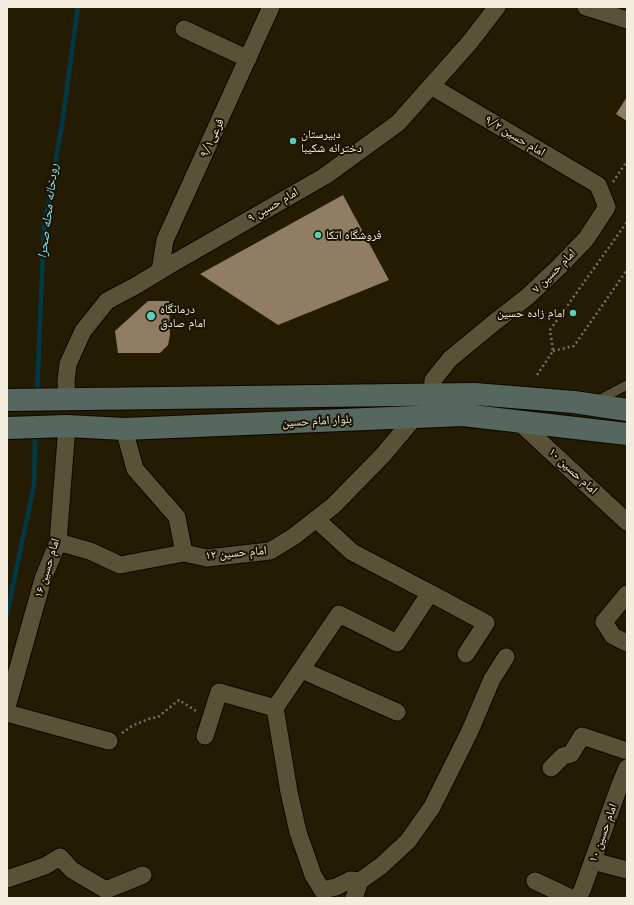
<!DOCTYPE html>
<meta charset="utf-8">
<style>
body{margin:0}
#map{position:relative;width:634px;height:905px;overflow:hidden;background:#231c02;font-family:Quicksand,sans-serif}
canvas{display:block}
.frame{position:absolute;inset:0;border:8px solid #f2eddd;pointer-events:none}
</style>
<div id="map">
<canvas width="634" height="905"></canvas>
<div class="frame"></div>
</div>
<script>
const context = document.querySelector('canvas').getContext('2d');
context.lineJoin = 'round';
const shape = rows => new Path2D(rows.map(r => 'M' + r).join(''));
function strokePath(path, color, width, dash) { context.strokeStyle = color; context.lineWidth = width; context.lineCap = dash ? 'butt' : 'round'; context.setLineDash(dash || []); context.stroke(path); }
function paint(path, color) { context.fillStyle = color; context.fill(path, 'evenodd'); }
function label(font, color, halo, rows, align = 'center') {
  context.font = font + ' Quicksand,"Noto Naskh Arabic",sans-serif'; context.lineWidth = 4; context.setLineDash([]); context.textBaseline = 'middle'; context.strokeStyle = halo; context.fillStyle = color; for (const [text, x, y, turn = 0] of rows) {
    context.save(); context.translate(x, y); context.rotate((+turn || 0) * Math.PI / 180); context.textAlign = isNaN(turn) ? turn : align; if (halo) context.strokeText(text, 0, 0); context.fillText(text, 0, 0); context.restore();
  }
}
strokePath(shape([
 [37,394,44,228,62,124,78,7],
 [7,614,34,485,35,436]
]), '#003845', 4.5);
paint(shape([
 [627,97,627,121,616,114],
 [343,195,389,280,278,325,200,274],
 [148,301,169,301,170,335,168,345,160,353,118,353,115,331]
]), '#907d64');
const lane = shape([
 [597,401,627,385]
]);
const street = shape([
 [586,7,627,20],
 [184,29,248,59],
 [431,86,598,185,607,207,586,239,559,267,527,297,496,321,450,359,433,380,432,395],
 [160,271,165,240,271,7],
 [67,399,66,381,68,364,83,331,107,301,137,285,170,265,325,176,398,123,470,42,497,7],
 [518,421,627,522],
 [124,429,135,469,177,517,184,553],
 [316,519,352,552,430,593,397,643,339,614,275,708,289,792,298,832,313,875,322,890,336,887,350,880,360,881,354,898],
 [58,542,90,551,120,565,184,553,207,558,270,551,293,537,333,506,383,455,415,417],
 [430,593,486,623,466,654],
 [627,594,604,622,613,636,627,643],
 [302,670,397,712],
 [7,707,43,579,58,542,67,426],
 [7,713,109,741],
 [205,736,219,692,275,708],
 [551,768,563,756,571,754,582,736,627,751],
 [593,861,627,870],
 [7,879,45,866,60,857,72,870,106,890,143,875],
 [360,881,381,866,408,841,432,807,469,733,492,679,506,657],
 [535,881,571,898],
 [578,898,583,888,619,787,627,768]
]);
const secondary = shape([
 [7,400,475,394,574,402,627,410],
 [7,428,67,426,124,429,415,417,463,415,627,434]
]);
strokePath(lane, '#0d0600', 11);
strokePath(street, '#0d0600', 19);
strokePath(secondary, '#0d0600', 24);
strokePath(shape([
 [613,182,627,161],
 [553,351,574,346,627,270],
 [537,375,553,351,550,330,627,222],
 [122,733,132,726,148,719,158,717,179,700,196,711]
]), '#78715b', 2.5, [2, 3]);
strokePath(lane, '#595236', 9);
strokePath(street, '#595236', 17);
strokePath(secondary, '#56675f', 22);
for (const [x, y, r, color] of [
 [293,141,4,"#59cebe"],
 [318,235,4,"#59cebe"],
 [573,313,4,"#59cebe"],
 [151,316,5,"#59cebe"]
]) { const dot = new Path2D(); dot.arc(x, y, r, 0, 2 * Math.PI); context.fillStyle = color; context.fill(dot); strokePath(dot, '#1a1300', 1.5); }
label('12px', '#f2eddd', '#1a1300', [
 ["دبیرستان",301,134],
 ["دخترانه شکیبا",301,148],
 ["فروشگاه اتکا",326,235],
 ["درمانگاه",160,309],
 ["امام صادق",160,323],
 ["امام زاده حسین",565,313,"right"]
], 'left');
label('12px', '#f2eddd', '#1a1300', [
 ["امام حسین ۹/۲",515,136,31],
 ["فرعی۹/۱",212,138,-65],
 ["امام حسین ۹",273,205,-30],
 ["امام حسین ۷",554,271,-45],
 ["بلوار امام حسین",317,421,-3],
 ["امام حسین ۱۰",573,471,43],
 ["امام حسین ۱۲",236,553,-5],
 ["امام حسین ۱۶",47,568,-73],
 ["امام حسین ۱۰",603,833,-70]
]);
label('italic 13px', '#7fe3ff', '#1a1300', [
 ["رودخانه محله صحرا",48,211,-83]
]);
</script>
